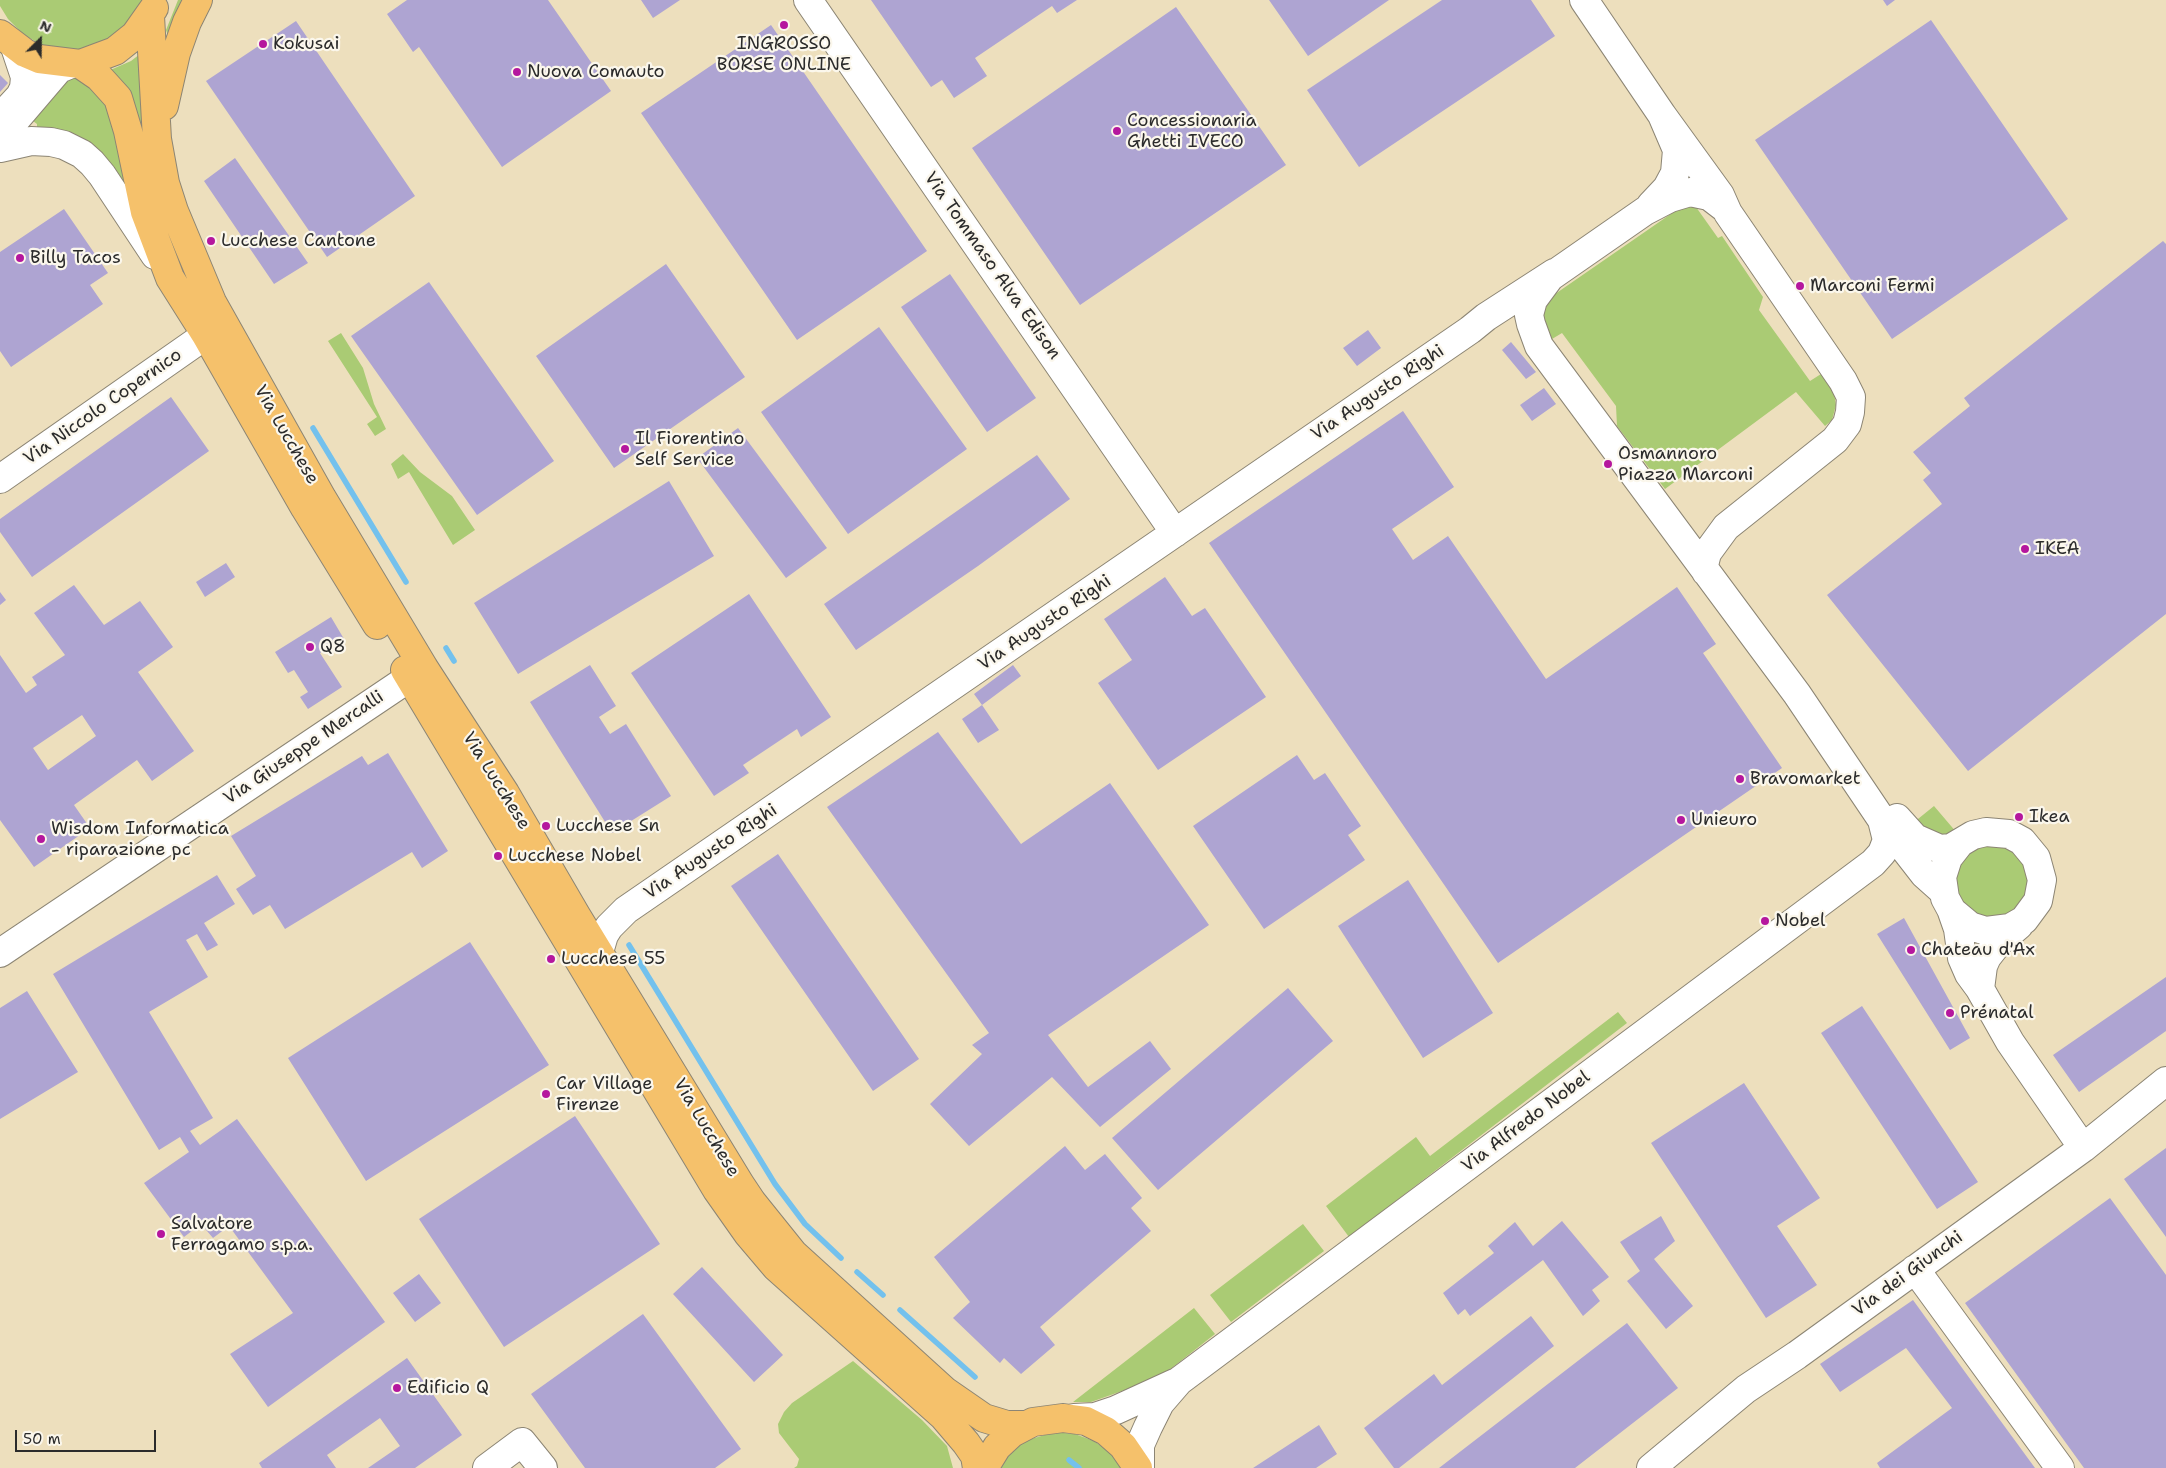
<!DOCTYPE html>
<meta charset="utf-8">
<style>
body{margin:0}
#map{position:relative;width:2166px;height:1468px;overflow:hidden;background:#eddfbd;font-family:"Shantell Sans",sans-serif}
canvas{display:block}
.north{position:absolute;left:15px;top:15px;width:50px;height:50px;-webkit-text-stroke:4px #fbf7ec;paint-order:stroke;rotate:23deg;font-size:14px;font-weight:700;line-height:20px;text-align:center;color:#2b2b2b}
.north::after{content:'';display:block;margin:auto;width:18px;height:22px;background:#2b2b2b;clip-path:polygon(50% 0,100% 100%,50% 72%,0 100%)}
.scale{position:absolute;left:15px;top:1430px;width:141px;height:22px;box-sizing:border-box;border:2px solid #2b2b2b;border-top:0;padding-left:6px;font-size:15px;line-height:18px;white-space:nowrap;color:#2b2b2b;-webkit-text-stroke:4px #fbf7ec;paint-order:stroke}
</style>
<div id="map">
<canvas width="2166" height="1468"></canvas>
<div class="north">N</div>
<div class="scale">50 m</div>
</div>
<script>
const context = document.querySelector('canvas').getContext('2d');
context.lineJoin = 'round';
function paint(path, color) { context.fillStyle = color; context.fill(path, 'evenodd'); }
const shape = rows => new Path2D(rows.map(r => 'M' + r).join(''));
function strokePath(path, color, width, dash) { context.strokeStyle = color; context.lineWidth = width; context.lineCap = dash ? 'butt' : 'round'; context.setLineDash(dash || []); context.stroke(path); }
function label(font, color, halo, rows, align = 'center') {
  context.font = font + ' "Shantell Sans",sans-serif'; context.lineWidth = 4.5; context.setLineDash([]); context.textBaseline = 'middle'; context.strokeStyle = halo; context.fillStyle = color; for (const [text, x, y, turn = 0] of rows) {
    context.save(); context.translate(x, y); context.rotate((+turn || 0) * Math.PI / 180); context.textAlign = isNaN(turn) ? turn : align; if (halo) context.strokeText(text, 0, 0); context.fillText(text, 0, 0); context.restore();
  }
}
paint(shape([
 [0,0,151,0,130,30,89,50,66,51,44,46,24,35,8,19,0,6],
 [178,0,189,0,168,36,166,30],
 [140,54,196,287,174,262,108,71,131,61],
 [68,77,86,79,101,90,139,206,37,133,37,124,28,117],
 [1688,205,1696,207,1718,238,1722,236,1763,297,1759,310,1810,381,1821,374,1834,393,1836,405,1832,420,1825,426,1796,392,1665,489,1617,426,1616,406,1562,333,1552,339,1544,326,1542,309,1545,301,1678,209],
 [341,333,363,368,374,404,386,429,375,436,367,424,377,417,328,341],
 [403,454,420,472,452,496,475,530,453,545,409,472,398,479,391,464],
 [1934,806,1957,833,1947,838,1913,823],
 [1976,844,2009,844,2033,874,2021,911,1989,922,1960,906,1952,874],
 [1618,1012,1627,1023,1349,1237,1326,1206,1416,1137,1430,1156],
 [1303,1224,1324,1251,1231,1322,1210,1295],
 [1194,1308,1215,1334,1168,1371,1139,1385,1091,1402,1073,1402],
 [853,1361,922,1420,947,1446,953,1468,794,1468,797,1466,799,1459,779,1433,778,1424,784,1412,792,1403],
 [1054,1432,1075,1434,1094,1441,1111,1453,1121,1468,999,1468,1009,1454,1025,1441]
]), '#aacb74');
strokePath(shape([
 [313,428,406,582],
 [446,648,454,661],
 [629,945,775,1184,805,1224,841,1258],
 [857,1272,883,1295],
 [900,1310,975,1377],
 [1069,1460,1079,1468]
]), '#73c1ed', 5.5);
paint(shape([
 [407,0,548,0,611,91,502,167,419,47,413,52,387,14],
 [641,0,680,0,653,18],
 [871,0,1077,0,1057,13,1052,6,975,58,987,76,954,98,942,80,931,87],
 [1269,0,1389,0,1308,56],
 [1442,0,1531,0,1555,36,1359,167,1307,90],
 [1883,0,1895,0,1887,6],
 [1176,7,1286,165,1080,305,972,148],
 [1931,20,2068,219,1892,339,1755,140],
 [296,21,415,196,327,257,206,81],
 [771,25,927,251,797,340,641,113],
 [0,75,8,83,0,92],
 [235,158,308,263,274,284,204,181],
 [64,209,108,273,90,285,103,304,11,367,0,351,0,252],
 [2163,241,2166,244,2166,614,1968,771,1827,595,1942,504,1923,480,1931,473,1913,452,1970,406,1964,398],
 [666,264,745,377,614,468,536,356],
 [950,274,1036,398,987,432,901,307],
 [429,282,554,461,477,515,351,336],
 [879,327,967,449,848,534,761,412],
 [1368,330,1381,348,1357,366,1343,348],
 [1511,342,1536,372,1526,379,1502,350],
 [1544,388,1556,404,1532,421,1520,405],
 [171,397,209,451,32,577,0,532,0,519],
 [1403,411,1454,487,1392,529,1413,560,1448,536,1546,679,1677,587,1716,644,1703,653,1782,768,1498,963,1209,543],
 [738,428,827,548,786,578,697,458],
 [1037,455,1070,499,978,566,856,650,824,604],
 [669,481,714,556,518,674,474,603],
 [226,563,235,577,205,597,196,582],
 [1165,577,1192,616,1205,608,1266,697,1158,770,1098,683,1132,660,1104,619],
 [74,585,104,625,140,601,173,647,138,672,194,751,152,781,137,760,74,805,90,828,34,867,0,820,0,655,26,693,37,685,32,677,65,655,34,613],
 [82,715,96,736,48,770,33,748],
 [0,592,6,600,0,605],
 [749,594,831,717,801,737,797,729,743,765,749,773,714,796,631,673],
 [331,617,344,639,320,653,342,687,308,709,300,697,308,692,294,670,288,673,275,652],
 [590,665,616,706,599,717,610,734,626,724,671,796,612,833,530,702],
 [1013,665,1021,676,982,705,999,730,978,743,962,719,982,705,974,694],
 [938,732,1021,844,1110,783,1209,925,1048,1035,1088,1087,1150,1041,1171,1069,1100,1127,1052,1077,969,1146,930,1104,982,1054,972,1045,989,1033,827,807],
 [388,753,448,851,422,868,412,852,285,929,270,905,253,915,236,889,256,876,231,836,362,756,368,765],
 [1297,755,1314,780,1325,773,1361,826,1348,835,1365,860,1264,929,1193,826],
 [778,854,919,1059,873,1091,731,886],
 [217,875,235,904,204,923,218,945,207,951,197,934,186,940,208,977,149,1012,213,1118,190,1131,200,1145,237,1119,385,1322,268,1407,230,1354,293,1313,229,1226,213,1238,201,1224,184,1237,144,1183,189,1152,180,1137,159,1150,53,974],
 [1408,880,1493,1013,1423,1058,1338,926],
 [1904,918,1970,1038,1950,1050,1877,934],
 [470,942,549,1065,366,1181,288,1058],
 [2166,977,2166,1031,2079,1092,2053,1055],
 [1288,988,1333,1041,1158,1190,1112,1138],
 [27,991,78,1072,0,1119,0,1008],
 [1862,1006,1978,1182,1937,1209,1821,1033],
 [1744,1083,1820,1198,1777,1226,1817,1285,1766,1318,1651,1143],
 [575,1116,660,1244,504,1347,419,1219],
 [1065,1146,1085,1170,1105,1154,1142,1198,1131,1208,1151,1231,1040,1327,1055,1345,1021,1374,1004,1358,1000,1363,953,1318,970,1302,934,1257],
 [2166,1148,2166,1237,2124,1179],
 [2110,1198,2166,1275,2166,1468,2084,1468,1965,1303],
 [1661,1216,1675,1241,1654,1259,1693,1306,1666,1329,1627,1281,1640,1271,1620,1242],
 [1562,1221,1609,1277,1592,1290,1600,1301,1583,1316,1543,1260,1470,1316,1465,1309,1458,1315,1443,1293,1494,1253,1488,1246,1515,1222,1533,1246],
 [702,1267,783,1355,754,1382,673,1294],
 [419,1274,441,1303,415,1322,393,1293],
 [1913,1300,1978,1390,2035,1468,1880,1468,1877,1463,1952,1408,1906,1348,1840,1392,1820,1364],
 [643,1314,741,1449,715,1468,585,1468,531,1394],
 [1531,1316,1554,1346,1399,1468,1394,1468,1364,1428,1434,1374,1442,1385],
 [1627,1323,1678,1388,1575,1468,1439,1468],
 [407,1358,462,1435,415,1468,368,1468,400,1446,380,1418,327,1455,336,1468,262,1468,259,1463],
 [1319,1425,1337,1454,1316,1468,1253,1468]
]), '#aea4d2');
const minor = shape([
 [808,0,1175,533],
 [1584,0,1662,115,1677,150,1675,173,1667,188,1651,205],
 [7,110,20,96,24,88,25,77,15,47],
 [1662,115,1720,195,1728,213,1843,381,1851,397,1850,412,1847,424,1835,440,1726,527,1707,553,1704,565,1706,572],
 [0,133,18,117,59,69,71,64],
 [0,148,31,141,51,142,64,145,82,154,92,163,102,175,155,255],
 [1726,209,1709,196,1690,192,1670,198,1645,211,1550,277,1533,300,1529,315,1531,324,1539,346,1797,694,1882,820,1924,874,1943,891],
 [0,479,206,335],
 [1897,818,1915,838,1940,849,1951,848,1973,835,1986,832,2009,834,2022,841,2036,858,2042,880,2038,901,2024,920,2010,928,1986,931,1970,926,1952,911,1945,898,1942,877,1948,858,1959,844],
 [1951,909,1958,929,1962,958,1969,974,1980,989,2010,1042,2083,1148],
 [599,952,604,935,609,927,626,910,1470,330,1486,317,1554,273],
 [0,953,409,678],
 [1980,989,1983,966,1987,957,1998,943,2019,925],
 [1915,1269,2060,1468],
 [1074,1418,1095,1417,1116,1410,1175,1383],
 [487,1468,522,1442,543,1468],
 [1140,1468,1140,1445,1148,1427,1160,1403,1179,1381,1873,863,1882,853,1887,840,1882,820],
 [1651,1468,1746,1389,1797,1355,2083,1148,2166,1081]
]);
const major = shape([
 [150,16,157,139,165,183,174,211,212,302,322,498,424,668,505,793,576,915,740,1184,752,1202,793,1253,945,1391,984,1418,1007,1425,1026,1425],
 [0,34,25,53,39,59,80,64,115,51,135,35,154,8],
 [80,64,99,77,118,98,128,131,145,212,170,278,206,335,305,508,377,625],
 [164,106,176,53,187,22,198,0],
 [405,670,717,1190,748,1234,776,1267,943,1416,966,1443,975,1456,977,1468],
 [984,1468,997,1447,1012,1433,1033,1422,1063,1418,1086,1421,1106,1431,1123,1446,1138,1468]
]);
strokePath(minor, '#8c8574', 30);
strokePath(major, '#8c8574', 30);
strokePath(minor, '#fff', 28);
strokePath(major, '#f5c16b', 28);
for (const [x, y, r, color] of [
 [784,25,5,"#b5179e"],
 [263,44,5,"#b5179e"],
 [517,72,5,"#b5179e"],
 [1117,131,5,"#b5179e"],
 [211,241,5,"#b5179e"],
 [20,258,5,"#b5179e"],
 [1800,286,5,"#b5179e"],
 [625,449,5,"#b5179e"],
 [1608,464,5,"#b5179e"],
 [2025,549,5,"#b5179e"],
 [310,647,5,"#b5179e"],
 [1740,779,5,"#b5179e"],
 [2019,817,5,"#b5179e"],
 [1681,820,5,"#b5179e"],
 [546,826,5,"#b5179e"],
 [41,839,5,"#b5179e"],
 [498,856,5,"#b5179e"],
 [1765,921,5,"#b5179e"],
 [1911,950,5,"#b5179e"],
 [551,959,5,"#b5179e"],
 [1950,1013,5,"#b5179e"],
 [546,1094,5,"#b5179e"],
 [161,1234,5,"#b5179e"],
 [397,1388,5,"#b5179e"]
]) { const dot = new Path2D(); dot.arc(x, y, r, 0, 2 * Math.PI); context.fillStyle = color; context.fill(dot); strokePath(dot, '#fbf7ec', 2); }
label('18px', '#2b2b2b', '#fbf7ec', [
 ["Kokusai",273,44],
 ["INGROSSO",784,44,"center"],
 ["BORSE ONLINE",784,65,"center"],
 ["Nuova Comauto",527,72],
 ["Concessionaria",1127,121],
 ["Ghetti IVECO",1127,142],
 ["Lucchese Cantone",221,241],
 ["Billy Tacos",30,258],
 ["Marconi Fermi",1810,286],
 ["Il Fiorentino",635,439],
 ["Self Service",635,460],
 ["Osmannoro",1618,454],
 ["Piazza Marconi",1618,475],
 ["IKEA",2035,549],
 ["Q8",320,647],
 ["Bravomarket",1750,779],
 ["Ikea",2029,817],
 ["Unieuro",1691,820],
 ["Lucchese Sn",556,826],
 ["Wisdom Informatica",51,829],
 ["- riparazione pc",51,850],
 ["Lucchese Nobel",508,856],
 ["Nobel",1775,921],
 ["Chateau d'Ax",1921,950],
 ["Lucchese 55",561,959],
 ["Prénatal",1960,1013],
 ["Car Village",556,1084],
 ["Firenze",556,1105],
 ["Salvatore",171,1224],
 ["Ferragamo s.p.a.",171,1245],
 ["Edificio Q",407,1388]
], 'left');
label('18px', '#2b2b2b', '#fbf7ec', [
 ["Via Tommaso Alva Edison",992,266,55],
 ["Via Augusto Righi",1378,393,-34],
 ["Via Niccolo Copernico",103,407,-35],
 ["Via Lucchese",286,435,60],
 ["Via Augusto Righi",1045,623,-34],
 ["Via Giuseppe Mercalli",304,748,-34],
 ["Via Lucchese",496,781,58],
 ["Via Augusto Righi",711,852,-34],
 ["Via Alfredo Nobel",1526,1122,-37],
 ["Via Lucchese",706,1128,59],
 ["Via dei Giunchi",1908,1274,-36]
]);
</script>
